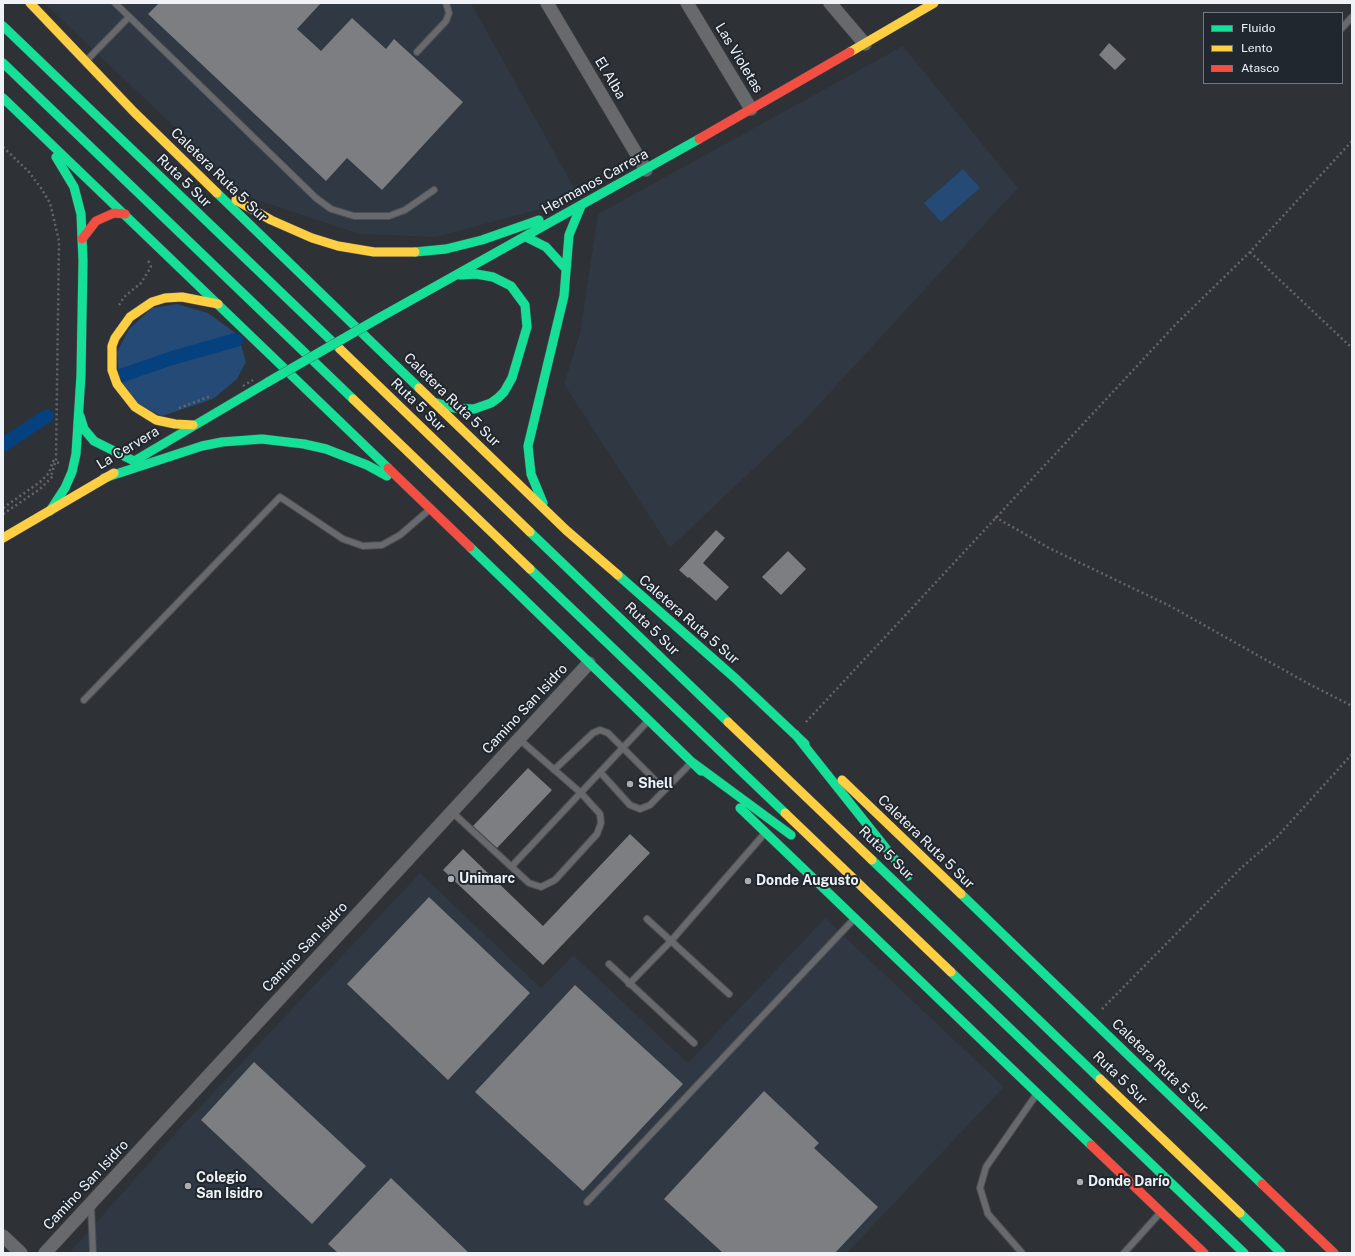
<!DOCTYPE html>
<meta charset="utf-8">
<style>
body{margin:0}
#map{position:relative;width:1355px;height:1256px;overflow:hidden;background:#2e3135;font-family:"Public Sans",sans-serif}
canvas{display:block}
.frame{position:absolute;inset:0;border:4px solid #eff3f8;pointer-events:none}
.legend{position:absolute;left:1203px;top:12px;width:140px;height:72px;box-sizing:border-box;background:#21272e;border:1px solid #73797f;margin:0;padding:5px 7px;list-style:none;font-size:12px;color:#eff3f8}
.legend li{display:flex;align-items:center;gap:8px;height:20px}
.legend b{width:20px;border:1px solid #73797f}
</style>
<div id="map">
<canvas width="1355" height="1256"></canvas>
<div class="frame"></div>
<ul class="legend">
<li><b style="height:5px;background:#16e098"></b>Fluido</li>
<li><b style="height:5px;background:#ffcf43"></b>Lento</li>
<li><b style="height:5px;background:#f24e42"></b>Atasco</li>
</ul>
</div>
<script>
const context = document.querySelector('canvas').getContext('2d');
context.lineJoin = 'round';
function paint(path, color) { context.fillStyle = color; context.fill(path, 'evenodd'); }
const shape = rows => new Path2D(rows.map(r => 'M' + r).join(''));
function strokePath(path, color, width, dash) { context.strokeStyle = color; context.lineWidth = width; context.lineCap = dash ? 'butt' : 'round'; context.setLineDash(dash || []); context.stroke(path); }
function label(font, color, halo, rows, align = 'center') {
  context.font = font + ' "Public Sans",sans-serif'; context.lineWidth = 4; context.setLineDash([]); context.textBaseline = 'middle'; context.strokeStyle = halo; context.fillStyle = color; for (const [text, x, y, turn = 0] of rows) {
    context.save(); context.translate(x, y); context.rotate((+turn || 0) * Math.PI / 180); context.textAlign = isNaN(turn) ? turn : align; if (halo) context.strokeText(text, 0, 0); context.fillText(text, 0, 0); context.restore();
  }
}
paint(shape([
 [44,3,471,3,577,193,556,205,436,237,359,234,248,197],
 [903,46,1018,188,802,423,670,548,564,384,580,333,598,214],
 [420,873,541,988,573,955,688,1063,825,918,1004,1087,847,1253,69,1253,182,1126]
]), '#2f3843');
paint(shape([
 [963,169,980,188,941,222,924,203],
 [177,304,208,313,238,335,246,362,237,379,213,399,162,416,133,402,119,383,117,352,129,329,152,308]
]), '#254a76');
strokePath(shape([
 [120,376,172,358,236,340],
 [3,445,47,416]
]), '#04417e', 14);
paint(shape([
 [159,3,321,3,297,29,321,51,352,18,386,49,394,39,463,102,382,190,347,158,326,181,148,14],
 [1109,43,1126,59,1115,70,1099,55],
 [716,530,725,538,703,563,729,587,716,601,689,577,688,578,679,570],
 [788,551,806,569,781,595,762,577],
 [528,768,552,790,497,848,473,826],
 [630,834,650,853,543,965,443,870,463,849,543,926],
 [429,897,530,993,448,1080,347,984],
 [575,985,683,1084,583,1191,475,1092],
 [254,1062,366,1166,312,1224,201,1120],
 [764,1091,819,1143,814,1148,878,1207,835,1253,723,1253,664,1199],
 [391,1178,469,1253,338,1253,328,1244]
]), '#7c7e81');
const lane = shape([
 [115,3,316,198,331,209,354,216,389,216,405,210,434,190],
 [1342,28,1352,17],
 [417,52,446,21,449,13,446,3],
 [87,60,129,17],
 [84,700,280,497,343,539,363,546,382,545,400,535,429,510],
 [554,770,593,733,600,730,608,733,665,790],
 [600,772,630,805,640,809,650,805,689,765],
 [452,812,529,883,541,887,555,880,597,834,601,823,600,814,581,793,519,739],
 [512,866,648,721],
 [647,919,729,994],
 [609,964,694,1043],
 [629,984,671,941,765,833],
 [587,1202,854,919],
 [91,1205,93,1253],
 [1022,1253,988,1214,980,1188,986,1167,1036,1095],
 [1124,1253,1160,1213]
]);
const street = shape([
 [547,3,646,170],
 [687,3,751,109],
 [830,3,865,44],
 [3,1236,21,1253],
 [45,1253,589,663]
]);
const fast = shape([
 [3,26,340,349],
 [3,63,353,399],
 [3,98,388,468],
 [217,193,419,388],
 [526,237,546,247,566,269],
 [415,252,446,249,482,240,539,220],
 [379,318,699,139],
 [437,403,454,408,474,409,491,403,498,398,504,392,512,378,527,327,525,305,511,286,493,277,476,274,460,275],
 [80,416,84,429,94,441,134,461],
 [136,460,268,382],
 [104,478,202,446,222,442,262,439,304,444,326,449,367,465,387,476],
 [543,503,531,474,528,446,564,296,569,235,581,206],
 [50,511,65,488,72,472,76,454,81,375,83,261,81,214,74,187,56,157],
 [530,532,728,722],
 [470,547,701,771],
 [530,569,785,813],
 [618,575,736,679,805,744],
 [795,734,908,876],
 [692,762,791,835],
 [740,808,1091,1145],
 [872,860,1100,1079],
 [961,894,1262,1184],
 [951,972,1244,1253],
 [1240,1213,1281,1253]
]);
const slow = shape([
 [30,3,134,112,217,193],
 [850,52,934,3],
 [236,200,271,220,312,238,338,246,374,252,415,252],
 [340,349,530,532],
 [419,388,566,530,618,575],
 [353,399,530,569],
 [193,425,175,424,156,420,135,407,117,384,112,370,112,346,115,338,130,317,152,302,165,298,182,297,218,304],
 [3,538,114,473],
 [728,722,872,860],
 [842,780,961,894],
 [785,813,951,972],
 [1100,1079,1240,1213]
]);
const jam = shape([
 [699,139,850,52],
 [82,239,96,221,114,213,125,214],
 [388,468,470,547],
 [1091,1145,1204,1253],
 [1262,1184,1334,1253]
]);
strokePath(lane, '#4a4d51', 8);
strokePath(street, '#4a4d51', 14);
strokePath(fast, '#4a4d51', 10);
strokePath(slow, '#4a4d51', 10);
strokePath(jam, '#4a4d51', 10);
strokePath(shape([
 [3,147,29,172,41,188,50,203,59,241,56,460,51,476],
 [1250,252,1352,348],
 [119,305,124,297,141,283,151,267,148,260],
 [179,408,211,396],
 [3,508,40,482,49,473,53,461,59,463],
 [3,514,40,489,53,476],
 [995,517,1049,548,1170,606,1307,683,1352,706],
 [806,722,1177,323,1250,252,1352,141],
 [1102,1009,1241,868,1277,837,1352,754]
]), '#65676a', 2.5, [2, 3]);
strokePath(lane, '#67696c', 6);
strokePath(street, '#67696c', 13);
strokePath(fast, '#16e098', 9);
strokePath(slow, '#ffcf43', 9);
strokePath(jam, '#f24e42', 9);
const fastBridge = shape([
 [268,382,379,318]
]);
strokePath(fastBridge, '#4a4d51', 10, []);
strokePath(shape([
 [243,386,253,380]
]), '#65676a', 2.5, [2, 3]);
strokePath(fastBridge, '#16e098', 9);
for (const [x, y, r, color] of [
 [630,784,4,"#abafb4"],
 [451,879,4,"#abafb4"],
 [748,881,4,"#abafb4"],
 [1080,1182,4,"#abafb4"],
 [188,1186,4,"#abafb4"]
]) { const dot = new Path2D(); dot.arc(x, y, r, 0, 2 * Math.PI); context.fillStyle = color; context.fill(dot); strokePath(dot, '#21272e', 1.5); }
label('14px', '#eff3f8', '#21272e', [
 ["Las Violetas",739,58,59],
 ["El Alba",610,78,59],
 ["Caletera Ruta 5 Sur",219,175,44],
 ["Ruta 5 Sur",184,181,44],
 ["Hermanos Carrera",595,182,-29],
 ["Caletera Ruta 5 Sur",452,400,44],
 ["Ruta 5 Sur",418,405,44],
 ["La Cervera",128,448,-31],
 ["Caletera Ruta 5 Sur",689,620,41],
 ["Ruta 5 Sur",652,629,44],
 ["Camino San Isidro",525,709,-47],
 ["Caletera Ruta 5 Sur",926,842,44],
 ["Ruta 5 Sur",886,853,44],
 ["Camino San Isidro",305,947,-47],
 ["Caletera Ruta 5 Sur",1160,1066,44],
 ["Ruta 5 Sur",1120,1078,44],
 ["Camino San Isidro",86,1185,-47]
]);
label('bold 14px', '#eff3f8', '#21272e', [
 ["Shell",638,784],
 ["Unimarc",459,879],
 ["Donde Augusto",756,881],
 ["Colegio",196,1178],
 ["San Isidro",196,1194],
 ["Donde Darío",1088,1182]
], 'left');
</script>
